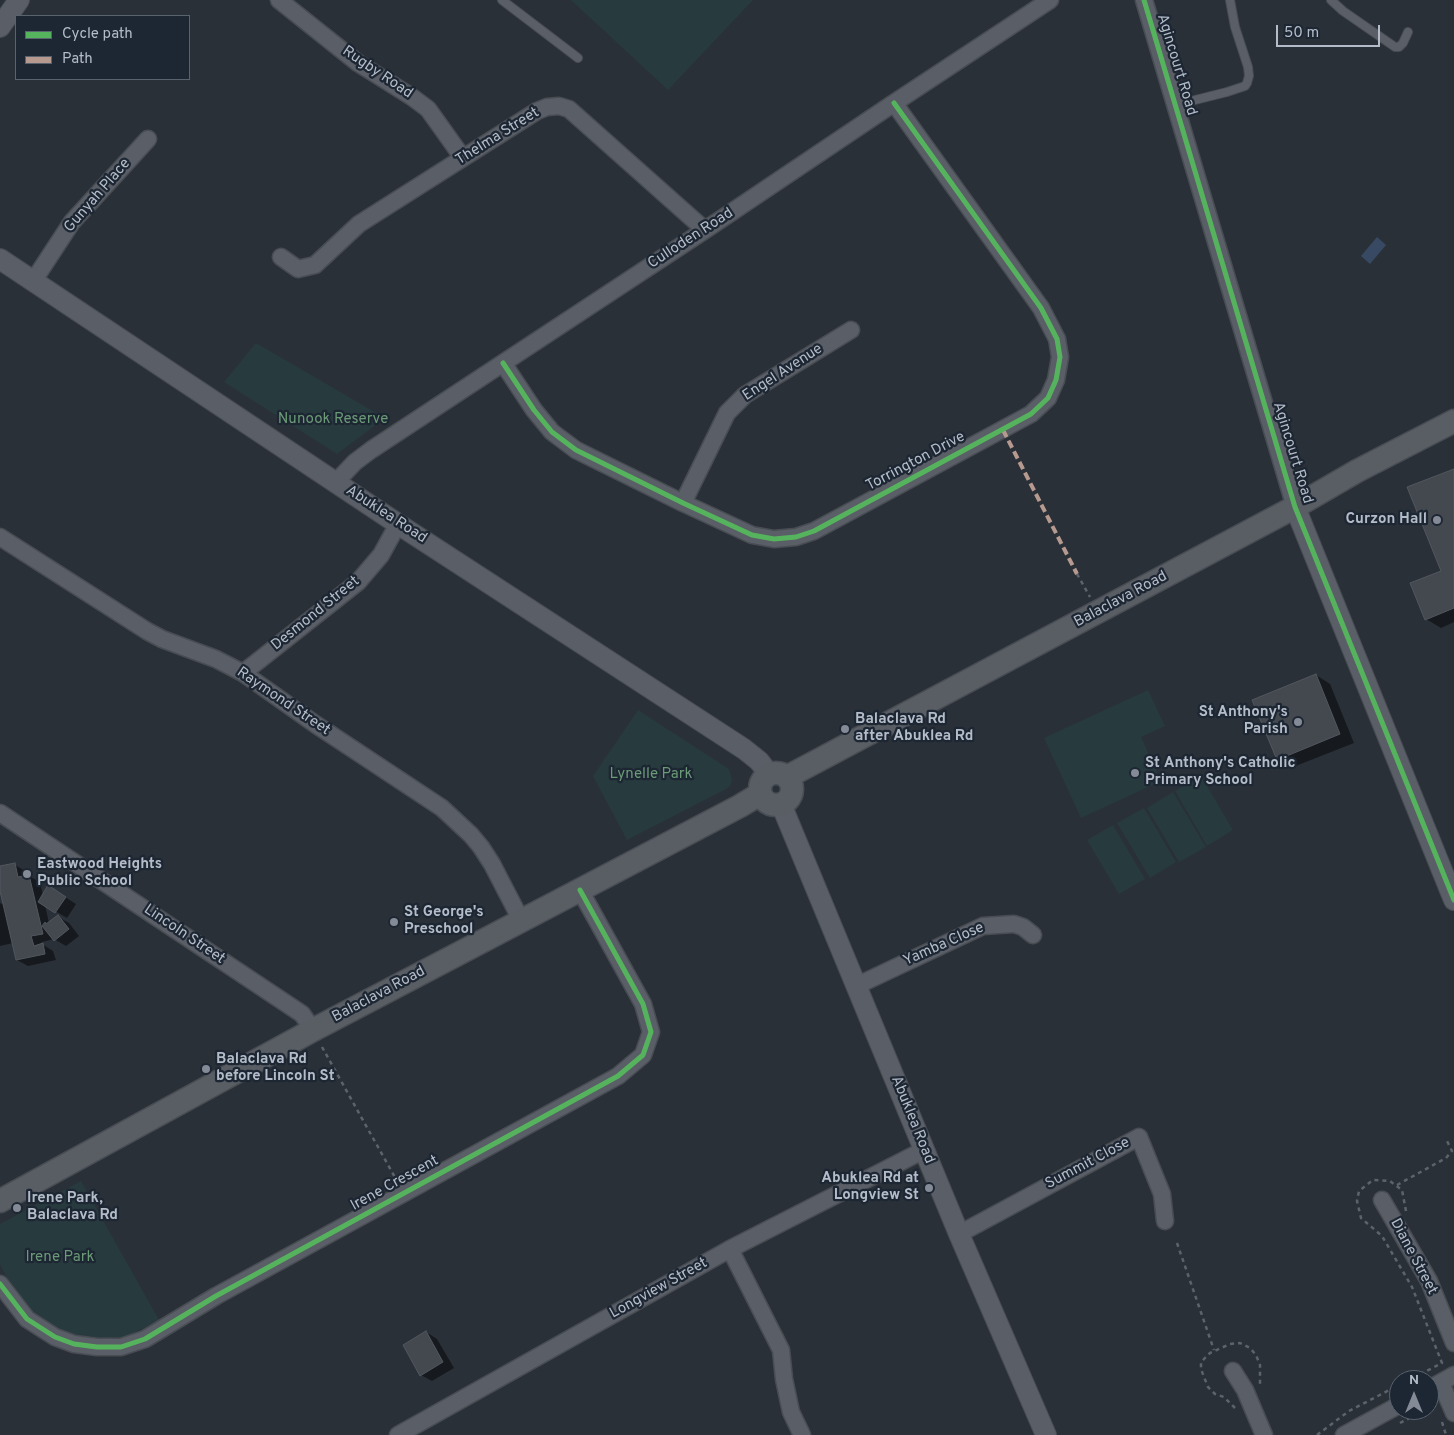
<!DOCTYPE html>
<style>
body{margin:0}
#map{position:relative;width:1454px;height:1435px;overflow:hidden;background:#2a3038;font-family:Overpass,sans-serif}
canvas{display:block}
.legend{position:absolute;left:15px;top:15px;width:175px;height:65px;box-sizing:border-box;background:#1d2633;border:1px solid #59626f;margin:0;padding:6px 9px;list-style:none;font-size:15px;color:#b4bcc9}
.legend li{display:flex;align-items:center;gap:10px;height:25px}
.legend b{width:25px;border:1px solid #59626f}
.north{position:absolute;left:1389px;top:1370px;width:50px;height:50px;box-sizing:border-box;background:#1d2633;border:1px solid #59626f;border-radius:50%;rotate:0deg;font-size:14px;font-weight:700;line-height:20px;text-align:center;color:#b4bcc9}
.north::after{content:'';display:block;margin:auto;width:18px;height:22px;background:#848b96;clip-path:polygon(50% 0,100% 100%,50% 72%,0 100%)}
.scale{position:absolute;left:1276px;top:25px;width:104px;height:22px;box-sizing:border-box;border:2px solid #b4bcc9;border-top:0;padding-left:6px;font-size:15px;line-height:18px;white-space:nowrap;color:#b4bcc9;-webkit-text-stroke:4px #1d2633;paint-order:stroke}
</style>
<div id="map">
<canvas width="1454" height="1435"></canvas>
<ul class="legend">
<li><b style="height:6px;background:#56b35d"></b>Cycle path</li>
<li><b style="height:6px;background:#b69a8f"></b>Path</li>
</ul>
<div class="north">N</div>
<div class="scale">50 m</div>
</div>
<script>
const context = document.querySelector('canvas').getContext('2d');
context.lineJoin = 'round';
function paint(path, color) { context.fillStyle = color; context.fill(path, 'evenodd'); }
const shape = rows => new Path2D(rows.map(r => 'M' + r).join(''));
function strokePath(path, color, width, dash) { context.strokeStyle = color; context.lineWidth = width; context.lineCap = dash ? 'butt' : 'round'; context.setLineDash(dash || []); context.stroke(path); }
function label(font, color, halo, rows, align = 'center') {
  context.font = font + ' Overpass,sans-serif'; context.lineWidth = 4.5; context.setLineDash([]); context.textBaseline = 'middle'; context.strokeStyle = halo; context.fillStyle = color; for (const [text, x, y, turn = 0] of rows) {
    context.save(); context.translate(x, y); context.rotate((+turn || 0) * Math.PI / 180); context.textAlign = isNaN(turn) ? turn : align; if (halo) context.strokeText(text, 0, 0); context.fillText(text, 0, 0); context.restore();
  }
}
paint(shape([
 [571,0,753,0,668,90],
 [256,343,385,418,337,454,224,382],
 [1148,690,1165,726,1141,737,1161,781,1081,818,1044,738],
 [638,710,729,769,732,780,730,786,726,789,627,840,593,776],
 [1201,776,1233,830,1207,846,1175,791],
 [1173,792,1206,847,1179,862,1147,808],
 [1144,808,1176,862,1150,878,1117,823],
 [1113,825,1145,879,1119,894,1087,840],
 [81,1181,159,1320,130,1335,108,1340,83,1337,61,1330,37,1317,13,1291,0,1264,0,1224]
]), '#273a3e');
paint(shape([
 [1377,237,1386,245,1370,264,1361,256]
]), '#384963');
paint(shape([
 [1454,470,1454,622,1441,628,1426,619,1442,571],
 [1316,675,1330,684,1354,743,1293,767,1278,759],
 [15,865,25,871,27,877,29,876,40,882,43,896,59,893,76,904,67,918,45,905,49,923,58,917,69,923,79,936,66,946,54,939,42,942,42,944,53,951,56,960,28,966,17,960,13,943,0,946,0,903,4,905,0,885,0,868],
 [426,1332,437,1339,454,1368,432,1381,421,1375]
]), '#0007');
const building = shape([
 [1454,469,1454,608,1425,620,1410,583,1441,571,1407,487,1454,469],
 [1316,674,1340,734,1277,760,1252,700,1316,674],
 [15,863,18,877,29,875,43,934,31,936,34,946,43,943,45,954,16,960,0,891,0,866,15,863],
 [48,885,66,897,55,913,38,902,48,885],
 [58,915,69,929,54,941,42,926,45,922,46,924,58,915],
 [426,1331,443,1362,420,1376,403,1345,426,1331]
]);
paint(building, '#444950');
strokePath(building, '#52575f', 1);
const service = shape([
 [502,0,578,58],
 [1331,0,1343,11,1395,47,1399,47,1403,43,1408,32],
 [1175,105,1227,92,1245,86,1247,83,1249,76,1248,67,1235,27,1230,0]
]);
const minor = shape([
 [279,0,358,63,412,97,428,109,463,158],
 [1144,0,1295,507],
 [281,257,298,269,315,265,359,224,537,111,547,107,559,106,569,109,705,230],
 [34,280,72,222,148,139],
 [503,363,534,410,552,432,576,450,683,503,752,535,774,539,796,537,814,531,1031,414,1048,398,1056,380,1060,357,1057,339,1041,308,894,103],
 [336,482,355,462,371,450,705,230,894,103,1050,0],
 [683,503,727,413,745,395,851,330],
 [0,537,147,631,162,639,216,659,243,673,315,724,442,808,471,835,481,847,492,864,521,920],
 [243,673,358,582,381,555,398,524],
 [0,813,302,1014,313,1030],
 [856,986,983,926,1014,924,1023,927,1033,935],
 [1382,1200,1429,1281,1454,1343],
 [959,1234,1139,1137,1162,1194,1165,1221],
 [730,1249,781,1350,784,1379,791,1412,802,1435],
 [0,1284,27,1319,55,1337,74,1344,97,1347,121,1347,145,1339,216,1296,618,1076,643,1055,651,1032,643,1004,580,890],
 [1233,1371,1245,1390,1264,1435],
 [1441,1383,1454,1413],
 [1429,1389,1454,1375],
 [398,1435,730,1249,924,1150],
 [1344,1435,1399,1405]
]);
const tertiary = shape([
 [0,27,19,0],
 [0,259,398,524,744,749,759,761,769,774],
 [1295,507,1454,900],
 [781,804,959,1234,1046,1435]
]);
const secondary = shape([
 '760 789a16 16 0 1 1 32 0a16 16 0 1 1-32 0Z',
 [787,777,1295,507,1357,471,1454,421],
 [0,1201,313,1030,740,806,760,794]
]);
strokePath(service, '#484c53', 10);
strokePath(minor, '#484c53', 19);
strokePath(tertiary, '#484c53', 22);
strokePath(secondary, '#484c53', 25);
strokePath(shape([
 [1077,574,1090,597],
 [322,1047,397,1181],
 [1397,1185,1446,1158,1452,1151,1447,1141],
 [1406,1211,1402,1190,1390,1181,1373,1180,1359,1191,1357,1201,1361,1218,1382,1236,1412,1287,1442,1363,1409,1380],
 [1177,1243,1214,1350],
 [1235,1408,1224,1397,1215,1394,1208,1387,1204,1377,1201,1369,1201,1362,1210,1353,1230,1344,1240,1343,1250,1348,1256,1355,1260,1365,1260,1385],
 [1442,1422,1446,1435],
 [1400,1423,1425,1410],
 [1317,1435,1349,1411,1399,1385]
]), '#5d636a', 2.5, [4, 4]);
strokePath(service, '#5a5e66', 8);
strokePath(minor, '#5a5e66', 16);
strokePath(tertiary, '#5a5e66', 20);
strokePath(secondary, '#595d64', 22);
strokePath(shape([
 [1003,430,1077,574]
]), '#b69a8f', 4, [8, 4]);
strokePath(shape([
 [1144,0,1295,507,1454,900],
 [503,363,534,410,552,432,576,450,683,503,752,535,774,539,796,537,814,531,1031,414,1048,398,1056,380,1060,357,1057,339,1041,308,894,103],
 [0,1284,27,1319,55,1337,74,1344,97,1347,121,1347,145,1339,216,1296,618,1076,643,1055,651,1032,643,1004,580,890]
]), '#56b35d', 5);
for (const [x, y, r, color] of [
 [1437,520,5,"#848b96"],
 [1298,722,5,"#848b96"],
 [845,729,5,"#848b96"],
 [1135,773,5,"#848b96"],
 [27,874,5,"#848b96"],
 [394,922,5,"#848b96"],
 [206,1069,5,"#848b96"],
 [929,1188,5,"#848b96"],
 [17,1208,5,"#848b96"]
]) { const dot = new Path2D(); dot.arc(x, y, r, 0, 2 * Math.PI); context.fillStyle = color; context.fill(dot); strokePath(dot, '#1d2633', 2); }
label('15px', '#b4bcc9', '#1d2633', [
 ["Agincourt Road",1176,65,73],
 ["Rugby Road",377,73,34],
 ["Thelma Street",498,137,-32],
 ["Gunyah Place",98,196,-49],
 ["Culloden Road",691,239,-33],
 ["Engel Avenue",783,373,-33],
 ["Agincourt Road",1292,453,73],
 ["Torrington Drive",916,462,-28],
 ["Abuklea Road",386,515,33],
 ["Balaclava Road",1121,600,-28],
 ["Desmond Street",316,614,-39],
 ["Raymond Street",283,702,34],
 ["Lincoln Street",184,935,34],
 ["Yamba Close",944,945,-24],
 ["Balaclava Road",379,995,-28],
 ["Abuklea Road",912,1120,68],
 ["Summit Close",1088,1164,-28],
 ["Irene Crescent",395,1184,-29],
 ["Diane Street",1413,1257,62],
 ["Longview Street",659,1289,-29]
]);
label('15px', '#6b9a76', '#1d2633', [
 ["Nunook Reserve",333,420],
 ["Lynelle Park",651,775],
 ["Irene Park",60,1258]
]);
label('bold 15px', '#b4bcc9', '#1d2633', [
 ["Curzon Hall",1427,520,"right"],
 ["St Anthony's",1288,713,"right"],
 ["Parish",1288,730,"right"],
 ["Balaclava Rd",855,720],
 ["after Abuklea Rd",855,737],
 ["St Anthony's Catholic",1145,764],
 ["Primary School",1145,781],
 ["Eastwood Heights",37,865],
 ["Public School",37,882],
 ["St George's",404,913],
 ["Preschool",404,930],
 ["Balaclava Rd",216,1060],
 ["before Lincoln St",216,1077],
 ["Abuklea Rd at",919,1179,"right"],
 ["Longview St",919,1196,"right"],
 ["Irene Park,",27,1199],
 ["Balaclava Rd",27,1216]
], 'left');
</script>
